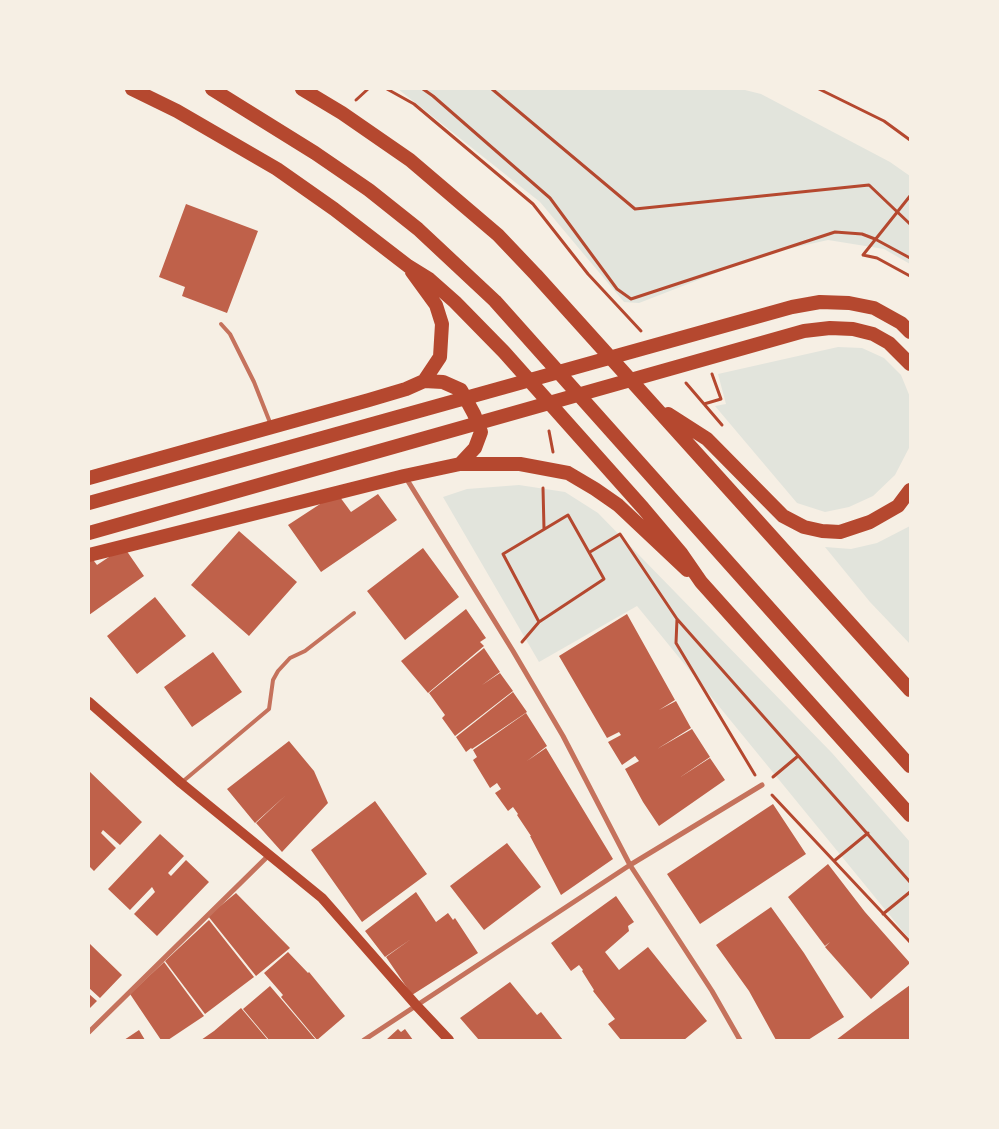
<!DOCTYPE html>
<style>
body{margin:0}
#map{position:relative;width:999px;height:1129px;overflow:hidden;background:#f6efe4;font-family:"Roboto Condensed",sans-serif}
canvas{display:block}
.frame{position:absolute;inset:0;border:90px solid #f6efe4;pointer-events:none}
</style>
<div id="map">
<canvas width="999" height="1129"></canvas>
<div class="frame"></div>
</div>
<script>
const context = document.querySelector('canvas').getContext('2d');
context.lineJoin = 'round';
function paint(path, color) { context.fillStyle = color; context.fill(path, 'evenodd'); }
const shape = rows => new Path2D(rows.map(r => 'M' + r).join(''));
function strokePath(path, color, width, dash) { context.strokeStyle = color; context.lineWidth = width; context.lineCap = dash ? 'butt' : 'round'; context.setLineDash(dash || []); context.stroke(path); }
paint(shape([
 [398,89,741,89,761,94,890,162,910,176,910,264,884,249,828,240,765,254,639,303,624,302,540,202],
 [838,347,862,348,884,358,901,375,910,397,910,446,895,475,873,496,849,507,825,512,797,503,715,406,726,404,718,374],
 [519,485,565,492,598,513,832,753,910,842,910,940,637,606,539,662,443,497,467,489],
 [910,526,910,644,870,602,825,547,851,549,877,543]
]), '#e2e4dc');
paint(shape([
 [186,204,258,231,227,313,182,296,185,287,159,277],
 [337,493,351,512,378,494,397,520,321,572,288,525],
 [239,531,297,582,249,636,191,585],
 [124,547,144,576,89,615,89,558,91,557,97,565],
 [423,548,459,597,405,640,367,591],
 [155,597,186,636,137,674,107,636],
 [466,609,486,638,480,642,484,646,428,693,401,661],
 [627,614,675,700,659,710,676,701,691,728,657,749,692,729,710,757,679,778,710,758,725,780,659,826,643,802,625,769,639,761,635,756,622,765,608,742,621,735,619,732,607,738,559,656],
 [484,648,500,672,482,685,500,673,513,691,455,736,442,718,445,715,429,693],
 [213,652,242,692,192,727,164,687],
 [513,692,527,712,472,749,471,748,466,752,456,737],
 [526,713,547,746,527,761,546,748,613,859,561,895,530,836,531,836,517,815,518,814,513,807,508,811,495,793,501,789,497,783,490,788,473,760,477,757,473,750],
 [289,741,314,771,328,803,282,852,256,823,286,795,255,823,227,789],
 [89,771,142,822,120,845,103,830,101,833,116,848,94,871,89,866],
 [375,801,427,874,362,922,311,850],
 [773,804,806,854,700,924,667,874],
 [160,834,184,856,168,873,171,876,186,860,209,882,157,936,134,914,155,892,152,887,130,910,108,889],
 [507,843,541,887,484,930,450,886],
 [828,864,865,912,910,963,871,999,825,947,830,942,825,946,788,897],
 [416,892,436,922,448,913,453,920,455,918,478,953,412,995,386,957,411,939,385,957,365,931],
 [236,893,290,948,256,976,208,916],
 [616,896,634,922,628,926,629,931,605,952,619,970,648,947,707,1021,684,1040,621,1040,608,1024,615,1019,593,991,594,990,582,971,583,970,579,965,571,971,551,943],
 [771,907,804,953,844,1017,808,1040,776,1040,749,991,716,945],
 [209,920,254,977,205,1014,165,961],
 [89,943,122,975,100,998,89,988],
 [288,952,308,973,309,972,345,1016,317,1040,281,997,283,995,264,973],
 [164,962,204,1016,168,1040,161,1040,130,994],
 [510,982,537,1015,541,1012,563,1040,479,1040,460,1018],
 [910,985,910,1040,836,1040,873,1012],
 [270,986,316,1040,269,1040,243,1009],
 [89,994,97,1001,89,1009],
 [241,1008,268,1040,201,1040,214,1031],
 [398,1029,401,1032,405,1029,413,1040,386,1040],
 [139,1030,145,1040,124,1040]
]), '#bf614a');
strokePath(shape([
 [387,89,414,104,533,204,588,274,641,331],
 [423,89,433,96,550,198,617,289,631,299,835,232,862,234,875,239,910,258],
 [492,89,635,209,869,185,910,224],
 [819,89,884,121,910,140],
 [356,100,368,89],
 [910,196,863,255,877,258,910,276],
 [686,383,722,425],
 [704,404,721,399,712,374],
 [549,431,553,452],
 [543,488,544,529],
 [590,552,620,534,677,619,910,882],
 [677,619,676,643,755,775],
 [522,642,539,622,604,579,568,515,503,554,539,622],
 [773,777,798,756],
 [772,795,910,942],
 [834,861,868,833],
 [883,914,910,892]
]), '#b5482f', 3);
strokePath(shape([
 [221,324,230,334,254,382,271,425],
 [181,783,269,709,273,680,278,671,290,658,305,651,354,613]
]), '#c5725c', 4);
strokePath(shape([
 [406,478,513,651,563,736,630,865,712,991,740,1040],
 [89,1032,269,855],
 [364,1040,630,865,762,785]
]), '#c5725c', 5);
strokePath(shape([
 [89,702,181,783,322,898,416,1005,449,1040]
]), '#b5482f', 10);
strokePath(shape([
 [132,89,177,111,277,169,334,209,408,266,429,279,455,302,504,352,643,508,681,553,701,582,910,815],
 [212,89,315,153,369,190,418,229,495,301,910,766],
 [302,89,342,113,410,160,498,235,536,275,910,690],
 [412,272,436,305,442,324,440,357,424,381],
 [668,414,707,439,783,516,804,527,822,531,840,532,870,522,898,506,910,490],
 [89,478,369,400,406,389,424,381,443,382,461,390,474,414,481,432,475,448,460,464],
 [89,503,792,307,820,302,849,303,874,308,901,323,910,332],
 [89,533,804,331,830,328,853,329,873,334,889,343,910,364],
 [89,555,404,476,460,464,520,464,568,473,595,489,618,505,687,570]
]), '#b5482f', 14);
</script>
